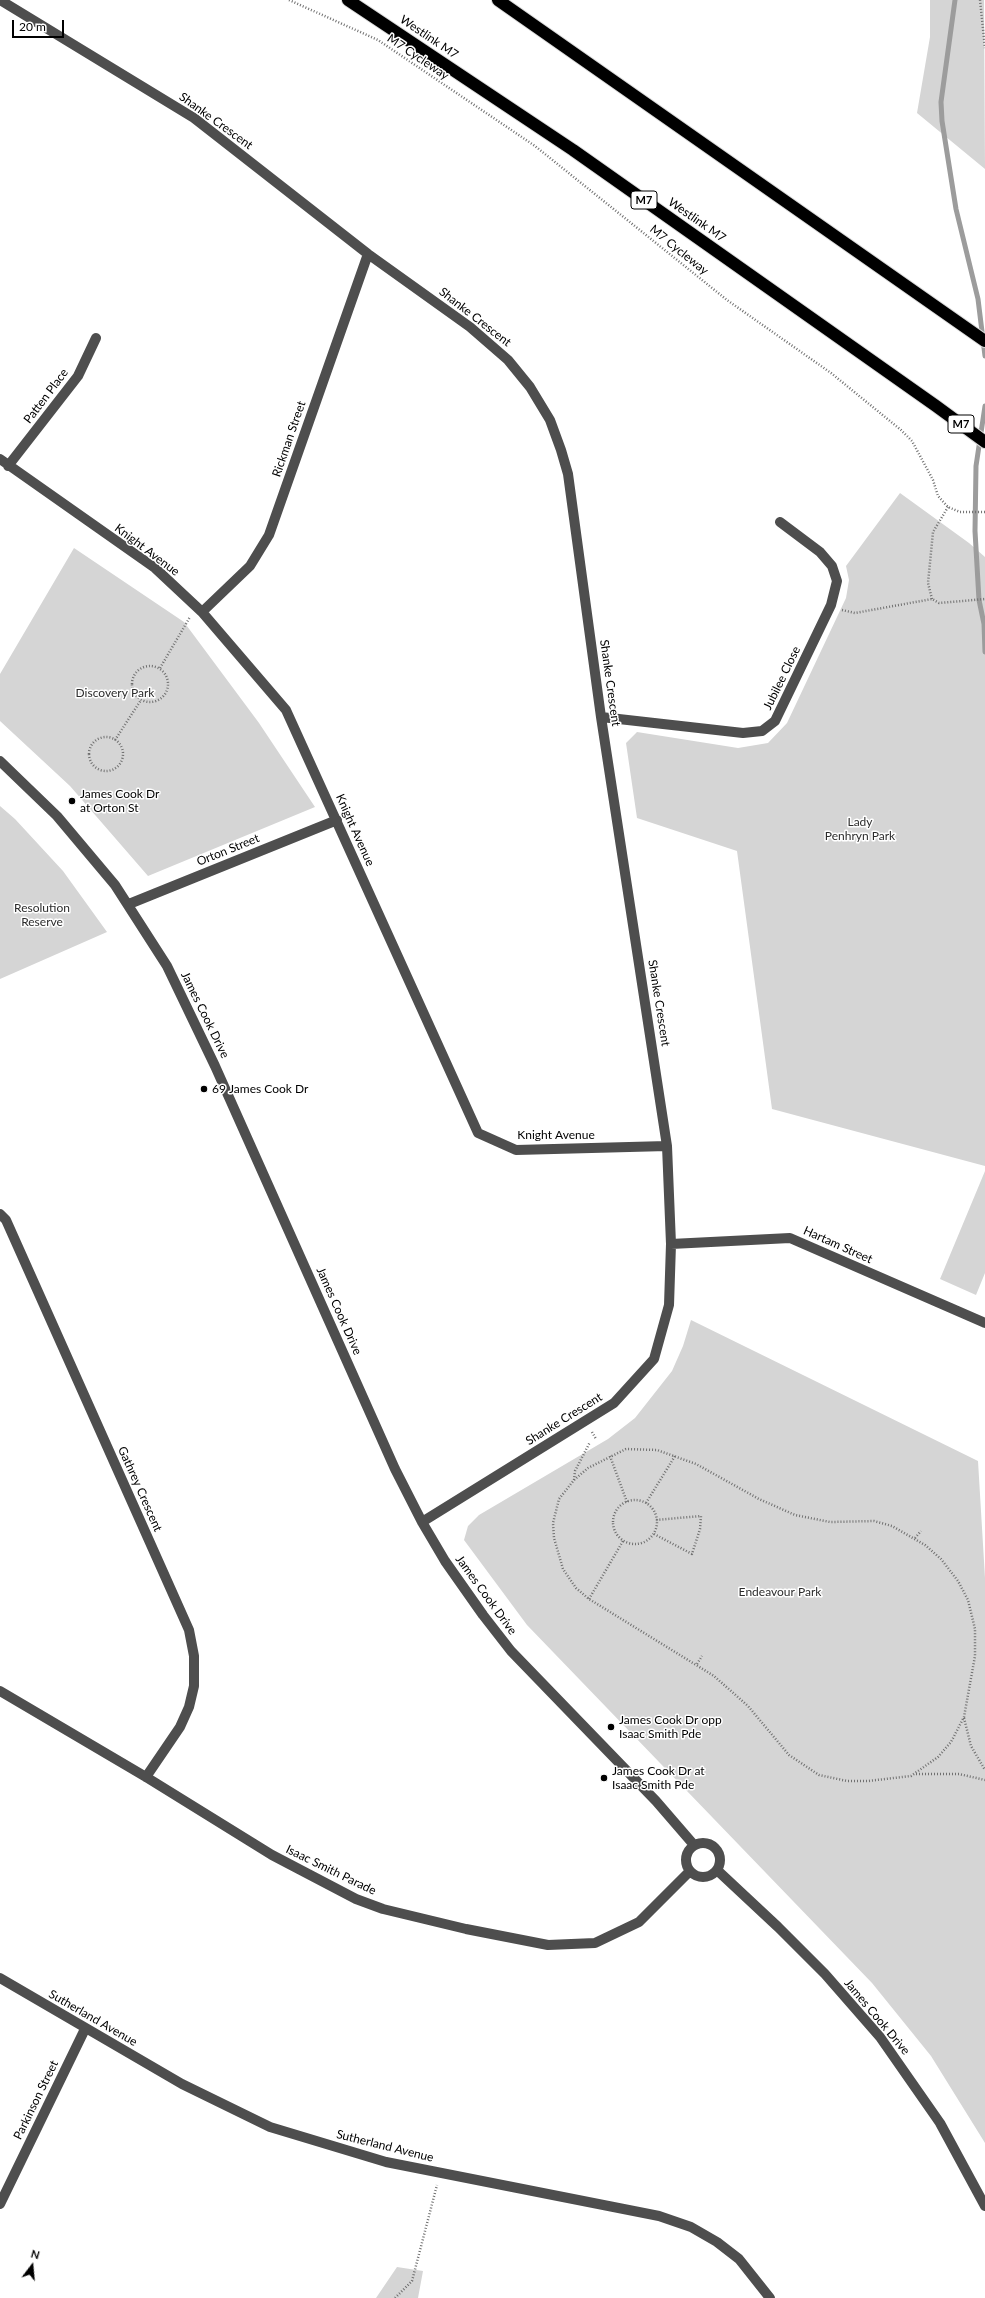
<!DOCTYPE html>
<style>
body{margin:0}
#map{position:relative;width:985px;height:2298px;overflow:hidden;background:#fff;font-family:Lato,sans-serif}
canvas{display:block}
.north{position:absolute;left:12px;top:2246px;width:40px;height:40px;-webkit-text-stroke:3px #fff;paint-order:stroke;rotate:16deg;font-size:11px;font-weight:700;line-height:16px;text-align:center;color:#000}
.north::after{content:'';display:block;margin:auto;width:14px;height:18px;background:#000;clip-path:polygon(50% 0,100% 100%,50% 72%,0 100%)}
.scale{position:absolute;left:12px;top:20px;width:52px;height:18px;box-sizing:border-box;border:2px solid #000;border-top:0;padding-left:5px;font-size:12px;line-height:14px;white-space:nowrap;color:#000;-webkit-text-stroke:3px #fff;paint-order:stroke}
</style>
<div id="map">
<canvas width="985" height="2298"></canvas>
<div class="north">N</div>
<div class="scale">20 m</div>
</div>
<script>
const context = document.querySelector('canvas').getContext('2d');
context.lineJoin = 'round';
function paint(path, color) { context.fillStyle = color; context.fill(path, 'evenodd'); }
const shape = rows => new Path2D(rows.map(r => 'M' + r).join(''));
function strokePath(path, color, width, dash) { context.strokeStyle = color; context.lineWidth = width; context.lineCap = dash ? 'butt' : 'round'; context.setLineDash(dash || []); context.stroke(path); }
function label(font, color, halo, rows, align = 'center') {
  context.font = font + ' Lato,sans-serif'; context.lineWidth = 3; context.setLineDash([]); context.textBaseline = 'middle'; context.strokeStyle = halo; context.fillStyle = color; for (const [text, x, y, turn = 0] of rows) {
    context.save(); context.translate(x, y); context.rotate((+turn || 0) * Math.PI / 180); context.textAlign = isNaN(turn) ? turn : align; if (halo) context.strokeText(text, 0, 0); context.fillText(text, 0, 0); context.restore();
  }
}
paint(shape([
 [930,0,984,0,985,169,917,113,930,37],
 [900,493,969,543,985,557,985,1166,772,1109,737,851,637,818,626,743,637,732,738,748,768,743,787,723,846,598,849,580,846,566],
 [74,548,184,622,259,723,315,807,148,876,70,786,0,721,0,674],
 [0,806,15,819,63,871,107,932,0,979],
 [985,1171,985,1273,976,1295,940,1279],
 [691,1320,978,1461,985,1578,985,2143,931,2056,872,1983,527,1625,464,1540,468,1526,479,1515,608,1439,635,1418,672,1371,683,1346],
 [397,2267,423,2271,418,2298,376,2298]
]), '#d5d5d5');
strokePath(shape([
 [955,0,941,102,942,121,956,209,978,299,985,356],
 [985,406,976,466,975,531,979,600,984,624,985,652]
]), '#9c9c9c', 5);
const highway = shape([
 [348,0,573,150,936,406,985,442],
 [498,0,985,341]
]);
strokePath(highway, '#dbdbdb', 14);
strokePath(shape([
 [289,0,378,40,535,146,727,300,831,373,901,430,912,441,933,480,938,496,948,507,960,512,985,512],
 [980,0,985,48],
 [932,599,928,583,933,532,948,507],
 [842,610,855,613,932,599,939,603,985,599],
 '132 684a18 18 0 1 1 36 0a18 18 0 1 1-36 0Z',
 [160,668,190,617],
 '89 754a17 17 0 1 1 34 0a17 17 0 1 1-34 0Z',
 [115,740,141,700],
 [592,1432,596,1439],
 [610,1456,627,1502],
 [574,1480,588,1468,626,1449,657,1450,696,1464,759,1499,795,1515,830,1522,874,1521,892,1526,925,1545,941,1559,958,1581,968,1600,975,1629,975,1656,964,1717,951,1742,938,1757,911,1776,868,1781,847,1781,819,1775,789,1755,748,1706,714,1676,589,1599,576,1588,563,1569,554,1538,553,1523,559,1499,574,1480,575,1471,590,1442],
 '613 1522a22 22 0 1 1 44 0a22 22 0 1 1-44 0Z',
 [646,1503,675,1456],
 [654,1534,692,1554,700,1529,701,1516,656,1520],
 [915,1538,921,1531],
 [589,1599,623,1541],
 [697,1664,702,1656],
 [964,1718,971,1746,985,1770],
 [916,1774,959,1774,985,1780],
 [395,2298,412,2281,437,2185]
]), '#707070', 2.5, [1, 2]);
strokePath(shape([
 [0,0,194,118,368,254,470,327,508,360,530,387,550,420,561,450,568,474,601,717,667,1146,671,1244,669,1305,654,1359,614,1403,422,1522],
 [0,459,155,568,202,612,286,710,478,1133,516,1150,667,1146],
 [8,466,78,376,96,338],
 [202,612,250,566,269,535,368,254],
 [601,717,743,733,762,731,775,721,831,605,837,581,832,566,820,552,780,522],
 [0,761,57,816,115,885,167,966,215,1066,395,1469,422,1522,445,1561,483,1615,511,1651,656,1801,694,1845],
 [129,904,337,820],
 [0,1214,6,1220,189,1630,194,1656,194,1686,189,1707,180,1727,146,1777],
 [671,1244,790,1238,985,1323],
 [0,1691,146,1777,272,1855,356,1899,383,1909,466,1929,548,1945,595,1943,639,1922,690,1871],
 '686 1860a17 17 0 1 1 34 0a17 17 0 1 1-34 0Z',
 [717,1870,778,1927,825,1974,880,2037,940,2123,985,2206],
 [0,1978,182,2084,270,2127,386,2162,659,2216,691,2227,717,2242,739,2259,770,2298],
 [0,2204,85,2029]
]), '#4e4e4e', 10);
strokePath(highway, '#000', 12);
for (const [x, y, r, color] of [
 [72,801,4,"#000"],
 [204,1089,4,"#000"],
 [611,1727,4,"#000"],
 [604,1778,4,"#000"]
]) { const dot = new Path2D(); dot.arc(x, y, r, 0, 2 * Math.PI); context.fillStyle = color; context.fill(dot); strokePath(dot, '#fff', 1.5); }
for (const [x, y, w] of [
 [644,200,26],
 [961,424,26]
]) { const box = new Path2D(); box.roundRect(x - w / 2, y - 9, w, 18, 3); context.fillStyle = '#fff'; context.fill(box); strokePath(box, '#000', 1); }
label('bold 11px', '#000', null, [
 ["M7",644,200],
 ["M7",961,424]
]);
label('12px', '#000', '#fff', [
 ["Westlink M7",429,37,34],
 ["M7 Cycleway",418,57,34],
 ["Shanke Crescent",216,121,36],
 ["Westlink M7",697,220,35],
 ["M7 Cycleway",679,250,39],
 ["Shanke Crescent",475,317,38],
 ["Patten Place",46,396,-53],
 ["Rickman Street",289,439,-71],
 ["Knight Avenue",147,550,37],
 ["Jubilee Close",782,678,-64],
 ["Shanke Crescent",610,683,82],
 ["Knight Avenue",355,830,66],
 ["Orton Street",228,850,-22],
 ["Shanke Crescent",659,1003,81],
 ["James Cook Drive",205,1015,64],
 ["Knight Avenue",556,1135],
 ["Hartam Street",838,1245,24],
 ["James Cook Drive",339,1311,66],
 ["Shanke Crescent",564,1419,-32],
 ["Gathrey Crescent",140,1489,66],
 ["James Cook Drive",486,1595,54],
 ["Isaac Smith Parade",331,1870,26],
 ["James Cook Drive",877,2017,50],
 ["Sutherland Avenue",93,2018,30],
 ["Parkinson Street",36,2100,-64],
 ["Sutherland Avenue",385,2146,14]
]);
label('12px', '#2c2c2c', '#fff', [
 ["Discovery Park",115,693],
 ["Lady",860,822],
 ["Penhryn Park",860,836],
 ["Resolution",42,908],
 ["Reserve",42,922],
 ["Endeavour Park",780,1592]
]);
label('12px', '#000', '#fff', [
 ["James Cook Dr",80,794],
 ["at Orton St",80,808],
 ["69 James Cook Dr",212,1089],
 ["James Cook Dr opp",619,1720],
 ["Isaac Smith Pde",619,1734],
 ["James Cook Dr at",612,1771],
 ["Isaac Smith Pde",612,1785]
], 'left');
</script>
